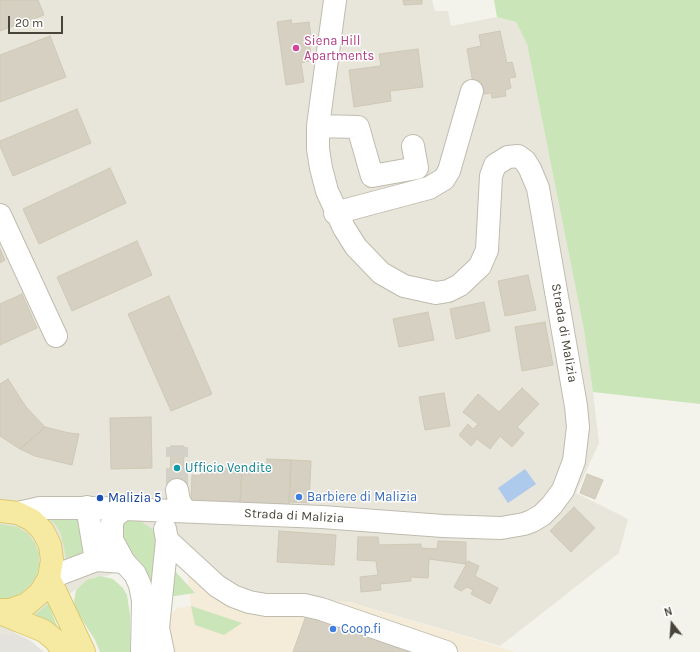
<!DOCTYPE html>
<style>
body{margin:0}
#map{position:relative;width:700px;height:652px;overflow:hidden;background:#f4f3eb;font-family:Karla,sans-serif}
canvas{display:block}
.north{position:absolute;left:652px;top:604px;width:40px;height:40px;-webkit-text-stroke:3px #fff;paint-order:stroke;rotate:343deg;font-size:11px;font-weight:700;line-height:16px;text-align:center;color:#484439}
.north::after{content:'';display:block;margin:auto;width:14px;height:18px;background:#484439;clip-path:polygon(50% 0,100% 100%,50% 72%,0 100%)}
.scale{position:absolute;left:8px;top:16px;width:55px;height:18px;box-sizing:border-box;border:2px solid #484439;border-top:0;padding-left:5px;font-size:12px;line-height:14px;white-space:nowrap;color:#484439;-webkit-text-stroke:3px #fff;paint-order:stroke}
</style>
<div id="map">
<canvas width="700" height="652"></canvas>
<div class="north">N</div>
<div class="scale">20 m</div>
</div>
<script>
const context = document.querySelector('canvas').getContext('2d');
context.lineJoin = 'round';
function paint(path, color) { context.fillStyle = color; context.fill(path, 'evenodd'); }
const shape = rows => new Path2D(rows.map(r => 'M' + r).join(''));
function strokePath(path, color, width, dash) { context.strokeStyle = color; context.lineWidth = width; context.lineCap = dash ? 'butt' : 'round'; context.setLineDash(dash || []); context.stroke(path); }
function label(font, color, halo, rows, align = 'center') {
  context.font = font + ' Karla,sans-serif'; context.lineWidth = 3; context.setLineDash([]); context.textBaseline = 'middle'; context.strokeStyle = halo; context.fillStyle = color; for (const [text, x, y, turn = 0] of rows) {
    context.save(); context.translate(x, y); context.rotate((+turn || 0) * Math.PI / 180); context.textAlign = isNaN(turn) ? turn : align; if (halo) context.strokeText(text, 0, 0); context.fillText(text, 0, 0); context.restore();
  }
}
paint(shape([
 [0,0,432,0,435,11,448,11,451,26,497,17,516,22,527,44,584,330,593,392,599,443,576,493,628,519,619,553,500,646,349,602,269,597,245,591,213,574,184,543,107,576,94,577,9,635,0,633]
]), '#e8e5da');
paint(shape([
 [184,543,213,574,245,591,269,597,349,602,516,652,173,652,170,645,168,618,177,608,191,606]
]), '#f4ecd9');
paint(shape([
 [13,632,31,641,44,652,0,652,0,633,9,635]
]), '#e4e2dc');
paint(shape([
 [494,0,700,0,700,404,593,392,584,330,527,44,516,22,497,17],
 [45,515,79,518,84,540,83,552,67,562,61,534,55,524],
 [129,520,139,520,155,531,157,536,153,588,146,574,136,561,122,536,122,525],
 [0,524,18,527,28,534,35,543,39,554,39,566,36,577,29,586,20,594,9,598,0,598],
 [173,571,175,571,195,593,168,597],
 [100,576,113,579,123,588,127,595,130,615,130,652,100,652,95,640,76,610,74,602,76,590,87,580],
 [49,603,53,616,60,633,33,616],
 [191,606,242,623,224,635,195,625]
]), '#cae5b8');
paint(shape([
 [525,469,536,484,508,503,498,488]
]), '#adc9eb');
const building = shape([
 [0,0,38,0,44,15,0,31,0,0],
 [403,0,422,0,422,4,404,5,403,0],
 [291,20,292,24,309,22,311,37,308,37,312,60,301,63,304,82,286,85,277,22,291,20],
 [500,31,507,63,512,62,516,77,509,78,511,88,505,90,506,96,492,98,491,93,484,94,481,81,473,83,467,49,481,46,479,35,500,31],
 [50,36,66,77,0,102,0,55,50,36],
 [418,49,423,87,390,91,391,101,354,107,349,70,381,66,379,54,418,49],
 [77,109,91,143,13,176,0,146,0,141,77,109],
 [110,168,126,203,39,244,23,209,110,168],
 [137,241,152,275,72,311,57,277,137,241],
 [0,249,5,260,0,263,0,249],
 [528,275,536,310,505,316,498,281,528,275],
 [22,294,37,328,0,345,0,304,22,294],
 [169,296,212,394,171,411,128,314,169,296],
 [484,302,490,331,456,339,450,309,484,302],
 [428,312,434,340,399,347,393,319,428,312],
 [545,322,553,365,522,371,515,327,545,322],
 [8,379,26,407,45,427,20,449,0,436,0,384,8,379],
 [522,388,539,404,517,427,524,433,512,447,500,436,490,449,477,439,471,446,459,435,468,424,473,429,478,424,463,412,478,394,499,412,522,388],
 [444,393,450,426,425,430,419,397,444,393],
 [151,417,152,468,111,469,110,418,151,417],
 [45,427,69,433,79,434,72,465,35,456,20,449,45,427],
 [171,446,184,446,183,490,170,490,171,446],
 [267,459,291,460,289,505,240,503,242,469,267,470,267,459],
 [291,460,311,461,309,503,289,502,291,460],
 [201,467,242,469,240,503,191,501,192,475,200,476,201,467],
 [587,474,603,480,595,499,580,493,587,474],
 [574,507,595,528,571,552,550,531,574,507],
 [279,531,336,535,334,565,277,562,279,531],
 [358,537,378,537,379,545,421,544,421,548,437,549,438,541,466,542,466,564,429,559,428,578,411,577,411,581,380,584,381,590,361,592,360,577,378,575,376,561,357,560,358,537],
 [468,561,479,566,475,576,498,588,490,604,471,594,473,590,467,587,461,591,454,587,468,561],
 [308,610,430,652,293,652,308,610]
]);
paint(building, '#d5d0c1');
strokePath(building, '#cfc9b5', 1);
strokePath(shape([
 [177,490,177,447]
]), '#d2d0c7', 22, [22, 11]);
const minor = shape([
 [318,126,358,127,372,176,417,168,413,146],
 [335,213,429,188,444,179,449,171,472,91],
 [0,215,56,336],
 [177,490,179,501,185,511],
 [87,507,96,560],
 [124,509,115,516,112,523,112,540,124,562,135,574,140,585,143,601,142,652],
 [18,513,40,508,100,508,322,517,443,526,501,528,524,524,532,521,542,515,552,505,563,490,574,461,578,427,576,406,538,188,530,169,525,161,518,156,508,157,495,165,491,176,487,250,480,266,460,285,448,291,436,293,404,286,381,273,356,247,344,228,327,191,321,168,318,149,318,126,335,0],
 [167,540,217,586,233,596,249,602,266,605,304,605,321,609,446,652],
 [49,578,96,560,124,562],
 [163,652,158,628,167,540,165,529]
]);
const major = shape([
 [0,511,18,513,32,520,43,531,50,545,52,560,49,578,40,593,27,604,10,610,0,610],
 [49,578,84,652],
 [0,613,44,631,55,640,64,652]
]);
strokePath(minor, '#bfbcae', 24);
strokePath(major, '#dbca72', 24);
strokePath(minor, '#fff', 22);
strokePath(major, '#f6eaa2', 22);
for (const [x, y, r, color] of [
 [296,48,4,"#d1479c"],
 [177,468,4,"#0f9aa8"],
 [299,497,4,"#3f7fe0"],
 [100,498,4,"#1a4fb4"],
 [333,629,4,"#3f7fe0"]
]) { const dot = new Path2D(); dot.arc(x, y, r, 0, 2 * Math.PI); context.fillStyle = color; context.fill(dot); strokePath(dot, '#fff', 1.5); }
label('13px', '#b23c85', '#fff', [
 ["Siena Hill",304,41],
 ["Apartments",304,56]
], 'left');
label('13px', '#484439', '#fff', [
 ["Strada di Malizia",564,333,80],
 ["Strada di Malizia",294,516,3]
]);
label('13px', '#0d838f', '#fff', [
 ["Ufficio Vendite",185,468]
], 'left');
label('13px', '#366cbe', '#fff', [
 ["Barbiere di Malizia",307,497],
 ["Coop.fi",341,629]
], 'left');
label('13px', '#164399', '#fff', [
 ["Malizia 5",108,498]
], 'left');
</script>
